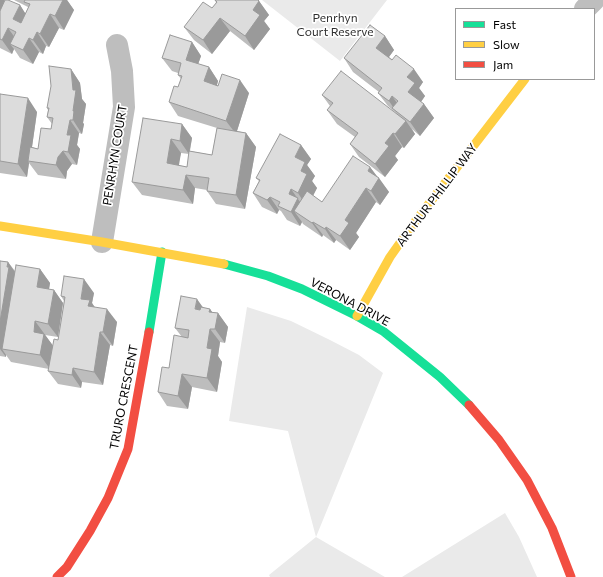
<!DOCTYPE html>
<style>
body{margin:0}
#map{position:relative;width:603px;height:577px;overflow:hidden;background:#fff;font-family:Commissioner,sans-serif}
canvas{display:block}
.legend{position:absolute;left:455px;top:8px;width:140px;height:72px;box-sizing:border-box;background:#fff;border:1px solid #999;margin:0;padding:5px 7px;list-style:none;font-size:12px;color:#000}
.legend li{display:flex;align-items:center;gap:8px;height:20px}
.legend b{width:20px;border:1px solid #999}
</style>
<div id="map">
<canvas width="603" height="577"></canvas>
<ul class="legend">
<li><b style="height:5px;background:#16e098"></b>Fast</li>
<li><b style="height:5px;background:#ffcf43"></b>Slow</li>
<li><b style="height:5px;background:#f24e42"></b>Jam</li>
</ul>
</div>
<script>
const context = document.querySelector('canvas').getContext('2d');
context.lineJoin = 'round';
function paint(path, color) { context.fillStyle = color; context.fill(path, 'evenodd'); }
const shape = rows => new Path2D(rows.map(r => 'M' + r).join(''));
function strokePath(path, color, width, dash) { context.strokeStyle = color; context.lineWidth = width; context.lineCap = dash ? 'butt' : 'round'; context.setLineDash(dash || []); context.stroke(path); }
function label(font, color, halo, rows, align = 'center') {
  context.font = font + ' Commissioner,sans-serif'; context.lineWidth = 3.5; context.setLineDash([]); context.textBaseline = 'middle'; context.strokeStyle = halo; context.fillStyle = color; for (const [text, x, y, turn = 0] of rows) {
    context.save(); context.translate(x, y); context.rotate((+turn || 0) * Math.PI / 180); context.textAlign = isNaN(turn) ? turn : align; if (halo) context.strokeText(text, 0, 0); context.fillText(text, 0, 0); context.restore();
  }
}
paint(shape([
 [262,0,387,0,340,61],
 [247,307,291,321,330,340,359,355,383,373,316,537,385,577,270,577,269,575,316,537,288,431,229,421],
 [505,513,519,537,537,577,402,577]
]), '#eaeaea');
strokePath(shape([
 [585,9,594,0],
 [102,242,124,107,122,71,117,45]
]), '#bebebe', 22);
strokePath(shape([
 [224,264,268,276,302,289,357,316,383,331,440,377,469,405],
 [149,332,162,252]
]), '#16e098', 9);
strokePath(shape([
 [0,226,102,242,224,264],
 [357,316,390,257,414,223,525,79]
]), '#ffcf43', 9);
strokePath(shape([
 [469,405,499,440,527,480,552,528,571,577],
 [57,577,67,567,90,531,108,498,128,449,149,332]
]), '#f24e42', 9);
paint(shape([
 [0,0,4,0,5,1,20,5,25,14,28,8,28,7,14,0,67,0,74,10,64,30,59,28,49,47,46,46,43,54,39,52,33,64,20,58,14,49,12,54,0,48],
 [215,0,259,1,269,15,264,21,270,29,254,50,230,31,212,54,194,40,184,27,212,8,216,3],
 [385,36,394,50,389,57,423,82,419,88,425,96,421,102,424,104,434,118,420,136,412,129,415,134,404,148,402,147,395,156,398,160,385,177,359,157,350,144,355,137,337,124,327,110,330,106,322,95,396,113,388,106,378,93,379,92,353,72,344,58],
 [192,42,201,56,198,64,209,67,218,81,217,85,249,93,237,131,246,133,256,147,245,209,216,204,207,191,207,190,195,188,193,204,142,195,132,182,182,124,192,138,190,151,212,155,217,128,178,116,169,102,178,87,181,79,178,75,178,73,172,71,162,58],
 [181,153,189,154,187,167,178,165],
 [71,69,80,83,82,99,86,104,83,123,84,124,82,134,79,133,77,145,80,149,77,165,72,164,67,171,66,179,38,175,29,163,27,177,0,173,0,94,37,112,32,147,38,149,51,129,52,124,47,117,48,110,47,108],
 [301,145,311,159,307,165,315,176,312,181,317,188,313,196,322,202,370,167,389,192,380,205,376,202,356,233,359,237,350,250,336,240,334,243,323,235,322,237,303,224,302,222,300,226,287,220,281,211,279,210,277,214,262,207,253,193,259,181,256,178],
 [0,261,8,262,15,271,40,269,50,283,49,289,54,290,63,303,58,337,45,335,53,346,58,340,64,301,61,296,94,293,92,303,94,307,117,322,113,346,110,345,103,385,82,382,81,388,58,384,48,371,49,369,11,362,6,355,6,357,0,356],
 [203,308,210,309,212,312,218,313,228,327,225,343,220,342,218,356,222,362,217,392,192,387,188,409,167,406,158,392,169,368,182,337,175,328]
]), '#bdbdbd');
paint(shape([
 [0,0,4,0,9,7,0,20],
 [60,0,67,0,74,10,64,30,55,16],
 [259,1,269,15,264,21,270,29,254,50,245,36,253,10],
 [20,5,29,19,22,33,13,19],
 [50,14,59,28,49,47,40,34],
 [220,18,230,31,212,54,203,40],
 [8,28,18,42,10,44,14,49,12,54,2,40],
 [37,32,46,46,43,54,33,40],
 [385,36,394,50,386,61,376,48],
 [29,38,39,52,33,64,23,50],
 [192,42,201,56,195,73,186,60],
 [209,67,218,81,214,95,204,81],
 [71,69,80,83,82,99,86,104,83,123,84,124,82,134,73,120,73,90],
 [414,69,423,82,419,88,425,96,418,106,408,92,407,77],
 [240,80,249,93,236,134,226,121],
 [392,96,402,110,395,110,389,101],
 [28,98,37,112,30,161,28,161,29,163,27,177,18,164],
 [424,104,434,118,420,136,410,122],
 [70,120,79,133,77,145,80,149,77,165,68,152,67,135],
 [406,121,415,134,404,148,395,134],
 [182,124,192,138,189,154,180,141],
 [246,133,256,147,245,209,236,195],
 [393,133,402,147,395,156,398,160,385,177,375,164,385,143],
 [171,139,181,153,177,177,167,163],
 [301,145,311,159,307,165,315,176,312,181,317,188,307,207,298,193,301,171,295,157],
 [63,151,72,164,67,171,66,179,56,165,58,157],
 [370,167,379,179,379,178,389,192,380,205,371,191,368,171],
 [186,175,195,188,193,204,183,190],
 [366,188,376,202,356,233,359,237,350,250,340,236,345,220],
 [291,189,307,212,294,211,302,222,300,226,291,212,289,194],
 [270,197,279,210,277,214,267,200],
 [313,222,323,235,322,237,312,223],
 [326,227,336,240,334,243,325,229],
 [8,262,17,275,2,349,6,355,6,357,0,349,0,322],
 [40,269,50,283,47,301,37,287],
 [84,279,94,293,92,303,99,313,98,319,81,299],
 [54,290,63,303,58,337,48,324],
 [197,299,207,313,195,309],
 [107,309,117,322,113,346,103,332],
 [210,309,217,319,218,313,228,327,225,343,215,329,209,312],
 [35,321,54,347,50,369,40,355,34,332],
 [210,329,220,342,218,356,222,362,217,392,207,378,207,348],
 [100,332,110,345,103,385,94,372],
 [73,368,82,382,81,388,72,375],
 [182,374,192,387,188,409,178,396]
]), '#9a9a9a');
const building = shape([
 [5,0,8,0,20,5,13,19,21,23,30,4,24,2,25,0,63,0,55,16,50,14,40,34,37,32,33,40,29,38,23,50,10,44,16,32,8,28,2,40,0,39,0,11,5,0],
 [215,0,258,0,259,1,253,10,260,15,245,36,220,18,203,40,184,27,203,2,212,8,217,2,215,0],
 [370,25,385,36,376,48,392,60,396,55,414,69,407,77,415,83,408,92,424,104,410,122,392,108,398,101,392,96,389,101,378,93,382,88,344,58,370,25],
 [170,35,192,42,186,60,209,67,204,81,218,86,222,74,240,80,226,121,169,102,174,86,178,87,182,76,178,75,181,63,162,58,170,35],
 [49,66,71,69,73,90,76,90,73,111,74,111,73,120,70,120,67,135,71,135,68,152,63,151,58,157,56,165,28,161,30,147,38,149,41,128,51,129,53,118,47,117,49,108,47,108,51,86,49,66],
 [341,71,406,121,395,134,393,133,385,143,389,146,375,164,350,144,358,133,327,110,333,103,322,95,341,71],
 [0,94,28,98,18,164,0,161,0,94],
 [143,118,182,124,180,141,171,139,167,163,187,167,189,151,212,155,217,128,246,133,236,195,207,191,209,178,186,175,183,190,132,182,143,118],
 [280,134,301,145,295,157,305,162,301,171,307,174,298,193,291,189,289,194,298,198,291,212,278,206,280,202,270,197,267,200,253,193,260,180,256,178,280,134],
 [353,156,370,167,368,171,379,178,371,191,366,188,345,220,349,223,340,236,326,227,325,229,313,222,312,223,294,211,307,191,322,202,353,156],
 [0,261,8,262,7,267,9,267,0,322,0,261],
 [16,265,40,269,37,287,54,290,48,324,35,321,34,332,44,334,40,355,2,349,16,265],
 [64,276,84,279,81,299,90,300,88,306,107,309,103,332,100,332,94,372,73,368,72,375,48,371,54,339,58,340,65,297,61,296,64,276],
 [181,296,197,299,195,309,200,310,201,307,210,309,209,312,218,313,215,329,210,329,207,348,212,349,207,378,182,374,178,396,158,392,162,367,169,368,174,335,188,338,189,330,175,328,181,296]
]);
paint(building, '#dcdcdc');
strokePath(building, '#9a9a9a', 1);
label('12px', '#2f2f2f', '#fff', [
 ["Penrhyn",335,18],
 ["Court Reserve",335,32]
]);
label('12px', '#000', '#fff', [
 ["PENRHYN COURT",115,155,-81],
 ["ARTHUR PHILLIP WAY",437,195,-53],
 ["VERONA DRIVE",350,302,28],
 ["TRURO CRESCENT",124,397,-79]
]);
</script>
